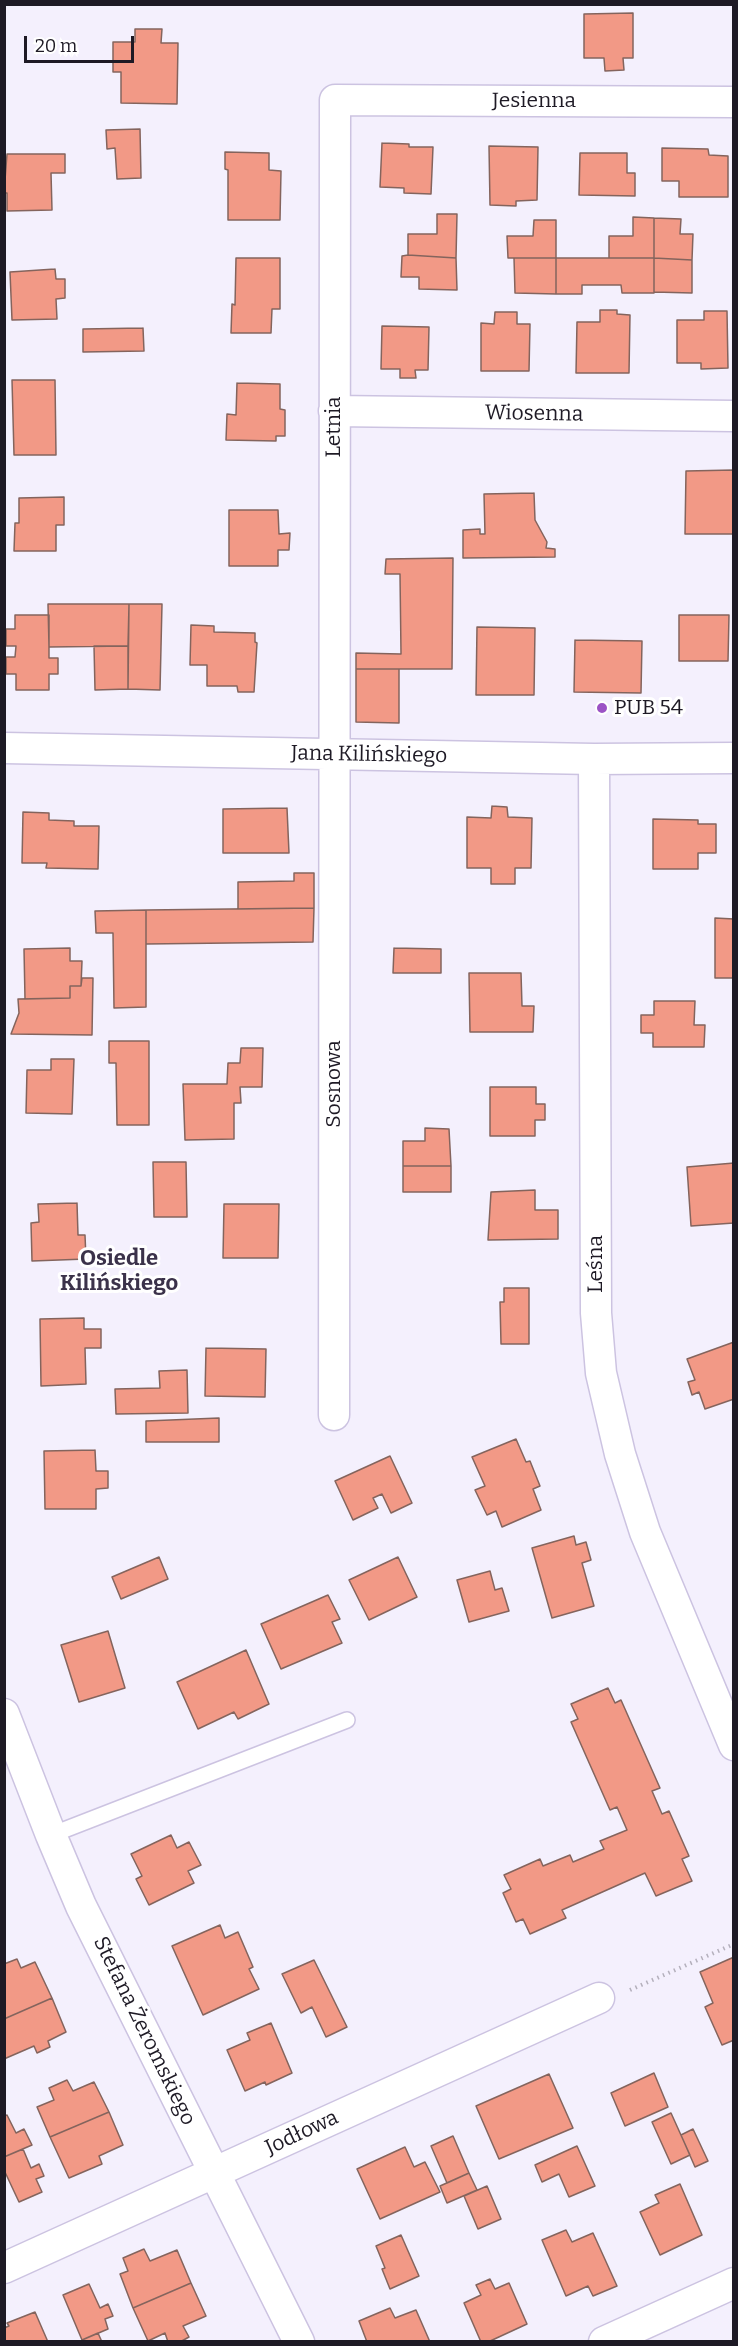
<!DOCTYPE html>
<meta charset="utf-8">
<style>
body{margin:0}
#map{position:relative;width:738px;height:2346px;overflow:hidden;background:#f4f0fd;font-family:Bitter,serif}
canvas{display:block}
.frame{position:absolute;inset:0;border:6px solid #1e1a25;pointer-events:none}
.scale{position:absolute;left:24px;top:36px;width:110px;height:27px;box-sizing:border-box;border:3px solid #1e1a25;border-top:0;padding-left:8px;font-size:18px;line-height:21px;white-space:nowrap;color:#1e1a25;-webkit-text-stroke:4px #fff;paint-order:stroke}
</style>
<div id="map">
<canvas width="738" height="2346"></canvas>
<div class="frame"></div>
<div class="scale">20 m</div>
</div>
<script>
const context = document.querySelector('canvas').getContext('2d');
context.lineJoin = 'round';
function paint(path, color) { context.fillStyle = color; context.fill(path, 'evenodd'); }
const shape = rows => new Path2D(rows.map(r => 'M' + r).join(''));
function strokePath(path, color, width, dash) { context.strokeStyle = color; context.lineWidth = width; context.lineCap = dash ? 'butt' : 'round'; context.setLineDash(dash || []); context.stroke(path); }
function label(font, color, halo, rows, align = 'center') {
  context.font = font + ' Bitter,serif'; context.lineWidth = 6; context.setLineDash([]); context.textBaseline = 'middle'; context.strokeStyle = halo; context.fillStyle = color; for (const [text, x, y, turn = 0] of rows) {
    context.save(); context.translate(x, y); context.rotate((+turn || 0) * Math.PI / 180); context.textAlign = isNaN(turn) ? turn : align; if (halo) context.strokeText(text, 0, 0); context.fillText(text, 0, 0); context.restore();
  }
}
const building = shape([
 [633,13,633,58,623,58,624,70,605,71,604,58,584,58,584,14,633,13],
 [135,29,162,29,161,43,178,43,177,104,121,103,121,72,113,72,113,42,135,42,135,29],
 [140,129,141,178,117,179,115,148,107,149,106,130,140,129],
 [382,143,409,144,409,147,433,147,431,194,404,193,404,188,380,187,382,143],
 [489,146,538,147,537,200,516,201,516,206,490,205,489,146],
 [662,148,708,149,709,155,728,156,728,197,679,197,679,181,662,181,662,148],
 [225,152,269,153,269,170,281,171,280,220,228,220,228,170,225,169,225,152],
 [580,153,627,153,627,173,635,173,635,196,579,195,580,153],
 [7,154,65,154,65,173,51,173,52,210,7,211,7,193,4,193,7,154],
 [437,214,457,214,456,258,408,255,408,234,437,234,437,214],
 [633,217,654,218,654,258,609,258,609,236,633,236,633,217],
 [654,218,681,219,680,234,693,234,692,260,654,258,654,218],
 [534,220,556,220,556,258,508,258,507,236,533,236,534,220],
 [408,255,456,258,457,290,419,289,419,277,401,277,402,256,408,255],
 [236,258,280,258,280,309,272,309,271,333,231,333,232,304,235,305,236,258],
 [514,258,556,258,556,294,515,293,514,258],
 [556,258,654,258,654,293,622,293,621,285,582,285,582,294,556,294,556,258],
 [654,258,692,260,692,293,654,292,654,258],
 [55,269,56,279,65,279,65,298,56,299,57,319,12,320,10,272,55,269],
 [600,310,617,310,617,314,630,315,629,373,576,373,577,322,600,322,600,310],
 [704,311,727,311,728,368,701,369,701,363,677,363,677,320,704,320,704,311],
 [495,312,517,312,517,324,530,324,529,371,481,371,481,323,494,324,495,312],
 [382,326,429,327,428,370,415,370,416,378,400,378,400,369,381,369,382,326],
 [143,328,144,351,83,352,83,329,143,328],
 [12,380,55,380,56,455,14,455,12,380],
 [237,383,280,384,280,409,285,410,285,436,276,436,276,441,226,440,227,414,236,415,237,383],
 [734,470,734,534,685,534,686,471,734,470],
 [534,493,535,520,547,542,546,548,555,549,555,557,463,558,463,530,480,529,480,534,485,534,484,494,534,493],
 [64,497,64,525,56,525,56,551,14,551,15,523,19,523,19,498,64,497],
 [229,510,278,510,279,534,290,533,289,550,278,550,278,566,229,566,229,510],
 [453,558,452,669,356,669,356,653,401,654,400,574,385,574,386,559,453,558],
 [48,604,129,604,128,646,49,647,48,604],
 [129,604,162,604,160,690,128,689,129,604],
 [15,615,49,615,49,658,58,658,58,674,49,674,49,690,16,690,16,674,6,674,6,657,15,657,16,646,6,646,6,629,15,629,15,615],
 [679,615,729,615,728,661,679,661,679,615],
 [191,625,214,626,214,632,255,633,255,642,257,643,254,692,238,692,237,686,207,686,207,665,190,665,191,625],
 [477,627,535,628,534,695,476,695,477,627],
 [575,640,642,641,641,693,574,692,575,640],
 [94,646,128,646,128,689,95,690,94,646],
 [356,669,399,669,399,723,356,722,356,669],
 [492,806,507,807,508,817,532,818,531,868,515,868,515,884,491,884,491,868,467,868,467,817,491,818,492,806],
 [287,808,289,853,223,853,223,809,287,808],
 [23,812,49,813,49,820,74,821,74,826,99,826,98,869,46,868,47,863,22,863,23,812],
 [653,819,698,820,698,824,716,824,716,853,698,853,698,869,653,869,653,819],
 [294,873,314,873,314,908,238,909,238,882,294,881,294,873],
 [314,908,313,942,146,944,146,910,314,908],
 [146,910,146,1007,114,1008,113,933,96,933,95,911,146,910],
 [715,918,734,919,734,978,715,978,715,918],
 [70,948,70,961,82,961,81,986,70,986,70,998,25,999,24,949,70,948],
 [394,948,441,949,441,973,393,973,394,948],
 [469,973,521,973,522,1006,534,1006,533,1032,470,1032,469,973],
 [82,978,93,978,92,1035,11,1034,19,1013,18,999,70,998,70,986,81,986,82,978],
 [654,1001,695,1001,694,1025,705,1025,704,1047,653,1047,653,1033,641,1033,641,1015,654,1015,654,1001],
 [109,1041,149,1041,149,1125,117,1125,116,1063,109,1063,109,1041],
 [241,1048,263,1048,262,1087,240,1087,241,1103,234,1103,234,1139,185,1140,183,1084,227,1084,228,1063,240,1063,241,1048],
 [51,1059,74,1059,72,1114,26,1113,27,1070,51,1070,51,1059],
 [490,1087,536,1087,536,1104,545,1104,545,1120,535,1120,535,1136,490,1136,490,1087],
 [425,1128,449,1129,451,1166,403,1166,403,1141,425,1141,425,1128],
 [153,1162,186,1162,187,1217,154,1217,153,1162],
 [734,1163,734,1223,691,1226,687,1167,734,1163],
 [403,1166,451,1166,451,1192,403,1192,403,1166],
 [535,1190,535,1210,558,1210,558,1239,488,1240,491,1192,535,1190],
 [77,1203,78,1235,85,1235,86,1259,32,1261,31,1223,39,1222,38,1204,77,1203],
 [224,1204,279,1204,278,1258,223,1258,224,1204],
 [504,1288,529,1288,529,1344,501,1344,500,1302,504,1302,504,1288],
 [84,1318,84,1329,101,1329,101,1348,85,1348,86,1384,41,1386,40,1319,84,1318],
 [734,1342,734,1399,705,1409,699,1392,692,1395,688,1382,695,1380,687,1359,734,1342],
 [206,1348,266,1349,265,1397,205,1396,206,1348],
 [187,1370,188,1413,116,1414,115,1389,160,1388,159,1371,187,1370],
 [219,1418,219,1442,146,1442,146,1421,219,1418],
 [516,1439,526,1462,530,1461,540,1486,533,1489,541,1510,502,1527,496,1511,487,1515,475,1490,485,1486,472,1457,516,1439],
 [95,1450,96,1471,108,1471,108,1488,96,1489,96,1509,45,1509,44,1451,95,1450],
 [390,1456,412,1503,391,1513,382,1494,373,1498,378,1508,353,1520,335,1481,390,1456],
 [574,1536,576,1545,586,1542,591,1560,582,1563,594,1606,552,1618,532,1548,574,1536],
 [159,1557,168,1579,121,1599,112,1577,159,1557],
 [398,1557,417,1597,369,1620,349,1580,398,1557],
 [490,1571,495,1590,502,1588,509,1611,469,1622,457,1580,490,1571],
 [328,1595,340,1619,332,1622,342,1643,281,1669,261,1624,328,1595],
 [108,1631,125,1688,79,1702,61,1645,108,1631],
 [246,1650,269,1704,238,1719,234,1712,198,1729,177,1682,246,1650],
 [608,1688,615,1703,621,1700,660,1788,652,1791,662,1814,669,1811,689,1856,682,1859,692,1881,656,1896,645,1873,562,1910,566,1918,530,1934,523,1919,516,1922,503,1893,511,1889,504,1875,540,1859,543,1866,570,1855,573,1862,604,1849,600,1841,627,1830,617,1807,610,1810,571,1722,578,1719,571,1704,608,1688],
 [171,1835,177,1848,189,1842,201,1865,188,1871,194,1883,149,1905,136,1879,142,1876,131,1854,171,1835],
 [220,1925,225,1938,238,1932,253,1967,249,1969,259,1989,203,2015,172,1946,220,1925],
 [734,1957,734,2040,722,2045,705,2007,713,2003,700,1972,734,1957],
 [17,1959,21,1968,35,1962,52,1998,4,2019,4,1964,17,1959],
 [314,1960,347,2027,326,2037,312,2007,301,2013,282,1974,314,1960],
 [52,1998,66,2032,48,2041,50,2047,37,2053,34,2046,4,2059,4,2019,52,1998],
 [271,2023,292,2073,266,2085,265,2082,245,2091,227,2050,250,2040,247,2033,271,2023],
 [654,2073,668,2107,625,2126,611,2093,654,2073],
 [549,2074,573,2128,499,2159,476,2106,549,2074],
 [67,2080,73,2091,94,2082,109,2112,50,2137,37,2107,54,2100,49,2088,67,2080],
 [109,2112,123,2145,99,2156,102,2164,69,2178,50,2137,109,2112],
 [671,2113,690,2155,671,2164,652,2122,671,2113],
 [7,2115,16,2133,24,2129,32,2145,4,2157,4,2116,7,2115],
 [693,2129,708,2161,695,2167,681,2135,693,2129],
 [453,2136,469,2173,447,2183,431,2146,453,2136],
 [577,2146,595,2186,569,2197,559,2174,542,2182,535,2165,577,2146],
 [405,2147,414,2167,425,2162,440,2192,380,2219,357,2169,405,2147],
 [23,2149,31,2168,39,2164,44,2176,36,2179,42,2192,19,2202,4,2170,4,2157,23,2149],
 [469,2173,477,2190,447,2203,440,2186,469,2173],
 [680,2184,702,2235,660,2255,640,2212,659,2203,655,2195,680,2184],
 [487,2186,501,2219,478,2229,464,2196,487,2186],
 [566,2230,572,2242,593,2233,617,2286,593,2296,588,2286,566,2296,542,2240,566,2230],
 [401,2235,419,2276,390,2289,382,2269,385,2268,376,2246,401,2235],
 [144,2249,150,2261,177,2250,191,2283,133,2308,120,2274,128,2271,123,2258,144,2249],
 [490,2279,495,2289,509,2283,527,2324,488,2342,481,2342,464,2303,481,2295,476,2285,490,2279],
 [191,2283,206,2316,183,2326,189,2337,180,2342,168,2342,165,2333,148,2341,133,2308,191,2283],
 [89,2284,100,2308,108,2304,113,2316,105,2319,108,2329,82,2340,63,2295,89,2284],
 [390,2308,395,2318,416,2310,430,2342,367,2342,359,2321,390,2308],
 [35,2312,48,2342,4,2342,4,2328,9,2326,7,2323,35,2312],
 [98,2333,102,2342,83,2342,82,2340,98,2333]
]);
paint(building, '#f29986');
strokePath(building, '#84645d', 1.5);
const lane = shape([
 [51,1835,347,1720]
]);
const street = shape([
 [334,411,734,416],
 [4,748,594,759,734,758],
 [594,759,596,1313,601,1373,620,1454,645,1532,734,1745],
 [334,1415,335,100,734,102],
 [4,1714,51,1835,81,1906,299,2342],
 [4,2268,599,1998],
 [604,2342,734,2283]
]);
strokePath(lane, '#ccc3e1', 18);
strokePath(street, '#ccc3e1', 33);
strokePath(shape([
 [630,1990,734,1944]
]), '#b4b0bc', 4, [1.5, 4.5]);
strokePath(lane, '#fff', 15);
strokePath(street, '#fff', 30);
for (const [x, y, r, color] of [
 [602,708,6,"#9b52c5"]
]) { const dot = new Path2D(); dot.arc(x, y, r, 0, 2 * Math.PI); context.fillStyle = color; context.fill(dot); strokePath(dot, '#fff', 2); }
label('21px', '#1e1a25', '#fff', [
 ["Jesienna",534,101],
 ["Wiosenna",534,414,1],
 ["Letnia",334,427,-90],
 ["Jana Kilińskiego",369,755,1],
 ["Sosnowa",334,1084,-90],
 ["Leśna",596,1264,-90],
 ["Stefana Żeromskiego",144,2031,64],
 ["Jodłowa",302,2133,-25]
]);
label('21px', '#1e1a25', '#fff', [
 ["PUB 54",614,708]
], 'left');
label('bold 22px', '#3b324a', '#fff', [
 ["Osiedle",119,1259],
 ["Kilińskiego",119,1284]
]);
</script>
